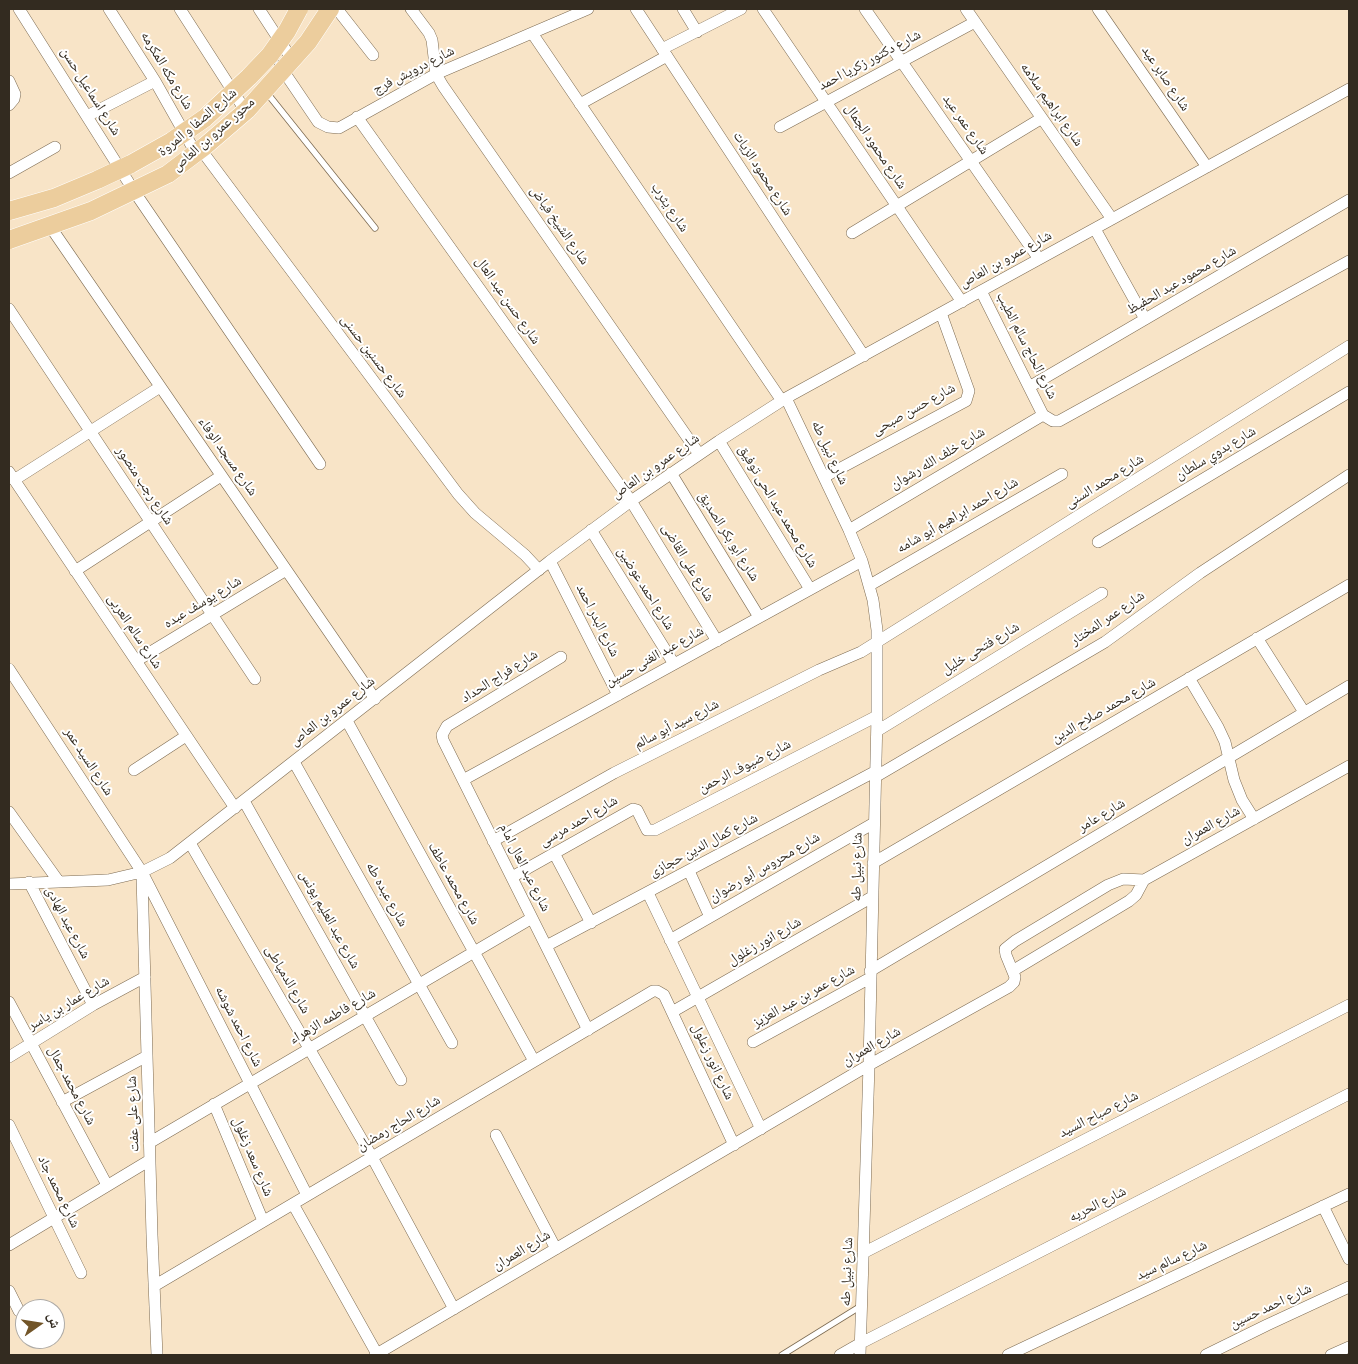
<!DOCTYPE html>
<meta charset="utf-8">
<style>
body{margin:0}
#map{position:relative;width:1358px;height:1364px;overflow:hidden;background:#f8e4c7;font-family:"Source Sans 3","Noto Naskh Arabic",sans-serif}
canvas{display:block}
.frame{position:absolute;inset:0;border:10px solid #332b20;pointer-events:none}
.north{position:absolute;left:15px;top:1299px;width:50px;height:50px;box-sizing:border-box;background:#fff;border:1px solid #adaaa6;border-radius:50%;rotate:77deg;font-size:14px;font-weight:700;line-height:20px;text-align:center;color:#332b20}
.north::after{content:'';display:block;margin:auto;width:18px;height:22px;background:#725528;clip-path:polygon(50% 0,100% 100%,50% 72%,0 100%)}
</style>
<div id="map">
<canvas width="1358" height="1364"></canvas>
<div class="frame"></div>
<div class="north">ش</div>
</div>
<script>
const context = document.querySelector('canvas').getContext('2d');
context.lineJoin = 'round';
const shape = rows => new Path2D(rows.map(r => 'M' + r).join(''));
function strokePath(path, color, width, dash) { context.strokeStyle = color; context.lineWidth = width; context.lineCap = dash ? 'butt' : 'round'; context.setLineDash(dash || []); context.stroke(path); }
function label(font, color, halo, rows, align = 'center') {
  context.font = font + ' "Source Sans 3","Noto Naskh Arabic",sans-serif'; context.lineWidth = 4; context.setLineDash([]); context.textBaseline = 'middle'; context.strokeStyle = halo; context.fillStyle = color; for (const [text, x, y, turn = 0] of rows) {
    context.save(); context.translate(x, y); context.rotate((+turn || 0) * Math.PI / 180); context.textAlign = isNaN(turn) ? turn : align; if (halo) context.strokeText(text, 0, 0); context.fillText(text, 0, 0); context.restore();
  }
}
const lane = shape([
 [267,93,375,228],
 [782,1355,861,1306]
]);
const street = shape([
 [19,9,134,191,320,464],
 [109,9,155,81,194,150],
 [180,9,243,107],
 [259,9,289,55],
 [337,9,373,55],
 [411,9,429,33,432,40,436,74,443,86,699,454],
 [636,9,864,356],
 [683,9,697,32],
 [763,9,962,302],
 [865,9,1039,259],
 [966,9,1112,219],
 [1098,9,1207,167],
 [532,33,782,401],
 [662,49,741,9],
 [280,66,318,122,328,127,339,128,436,74,588,9],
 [9,81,15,94,14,99,9,105],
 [580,104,667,56],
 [87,116,155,81],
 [357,117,631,501,717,641],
 [780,127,975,22],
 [199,147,458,494,475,513,525,555,539,570],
 [9,173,55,147],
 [1095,229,1145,319],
 [54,232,375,699],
 [852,233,1042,118],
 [981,291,1043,415,1053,421,1059,421,1349,261],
 [9,309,255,679],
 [1029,387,1349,200],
 [786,398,849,530,862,561,873,600,877,630,877,716,869,1065,860,1355],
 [719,441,810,589],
 [9,472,235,808],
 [671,473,759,617],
 [824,477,966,401,969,391,941,313],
 [14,480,160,387],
 [591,530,674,664],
 [849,530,1043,415],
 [1098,542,1349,392],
 [550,561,618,695],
 [75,571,221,476],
 [870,585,1062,474],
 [1257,638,1304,712],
 [561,657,447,726,442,735,443,740,588,1030],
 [136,661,286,570],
 [9,669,142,872,307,1195],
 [1189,678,1218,727,1225,742,1234,780,1242,800,1254,819],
 [347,721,534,1061],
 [877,731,1102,593],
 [294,762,452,1043],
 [134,770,186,736],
 [875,777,1105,642,1200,573,1349,475],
 [463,780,862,561],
 [244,801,401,1080],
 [9,812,59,882],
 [493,841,614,773,819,670,861,652,1349,346],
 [190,843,372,1157,454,1309],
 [554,853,591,923],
 [873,863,1349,585],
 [689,871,710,917],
 [142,876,152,1235,157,1355],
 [512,877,633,809,637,810,647,830,655,830,877,716],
 [29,882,93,1005],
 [9,884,108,880,142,872,170,858,550,561,631,501,719,441,786,398,1349,89],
 [648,893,761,1129],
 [670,940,874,823],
 [546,946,876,771],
 [1014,970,1129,901,1136,895,1144,880],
 [870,971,1349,686],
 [9,1002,107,1185],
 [672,1012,872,897],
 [753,1042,870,978],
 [9,1057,93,1005,145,977],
 [62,1102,147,1056],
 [214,1104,263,1221],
 [9,1125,81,1273],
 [496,1135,556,1249],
 [149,1143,532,918],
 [293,1204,377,1354],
 [1323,1206,1349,1259],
 [9,1245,150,1160],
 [863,1253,1349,1005],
 [154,1286,653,991,657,991,664,995,734,1145],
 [9,1291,19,1311],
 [375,1355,869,1065,1009,987,1014,982,1015,977,1006,955,1005,949,1015,941,1108,885,1123,879,1144,880,1349,766],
 [840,1355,861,1343,1349,1094],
 [1008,1355,1349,1194],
 [1206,1355,1267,1325,1349,1287],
 [1331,1355,1349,1347]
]);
strokePath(lane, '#7d6b52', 7);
strokePath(street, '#7d6b52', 12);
strokePath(lane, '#fff', 5.5);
strokePath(street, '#fff', 11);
const primaryBridge = shape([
 [9,211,54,198,97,180,131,164,172,141,205,118,249,77,270,55,287,31,299,9],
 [9,240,91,211,168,174,205,146,247,110,308,42,330,9]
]);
strokePath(primaryBridge, '#fff', 19, []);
strokePath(primaryBridge, '#eccd9d', 18);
label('14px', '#332b20', '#fff', [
 ["شارع دكتور زكريا احمد",870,61,-28],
 ["شارع مكه المكرمه",166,71,59],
 ["شارع درويش فرج",414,71,-27],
 ["شارع صابر عيد",1165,79,56],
 ["شارع اسماعيل حسن",90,92,58],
 ["شارع ابراهيم سلامه",1051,105,55],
 ["شارع الصفا و المروة",198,123,-40],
 ["شارع عمر عيد",965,125,55],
 ["محور عمرو بن العاص",214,135,-41],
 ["شارع محمود الجمال",875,147,56],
 ["شارع محمود الزيات",762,174,57],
 ["شارع يثرب",669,208,56],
 ["شارع الشيخ فياض",559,226,55],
 ["شارع عمرو بن العاص",1006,260,-29],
 ["شارع محمود عبد الحفيظ",1182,281,-30],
 ["شارع حسن عبد العال",507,301,55],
 ["شارع الحاج سالم الطيب",1026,346,63],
 ["شارع حسنين حسنى",373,357,53],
 ["شارع حسن صبحى",914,410,-29],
 ["شارع نبيل طه",829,453,65],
 ["شارع بدوي سلطان",1216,454,-31],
 ["شارع مسجد الوفاء",227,457,55],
 ["شارع خلف الله رشوان",938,459,-31],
 ["شارع عمرو بن العاص",656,467,-35],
 ["شارع محمد السنى",1105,482,-32],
 ["شارع رجب منصور",144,486,56],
 ["شارع محمد عبد الحى توفيق",777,507,59],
 ["شارع احمد ابراهيم أبو شامه",958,516,-30],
 ["شارع أبو بكر الصديق",728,537,58],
 ["شارع على القاضى",687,563,59],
 ["شارع احمد عوضين",645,589,58],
 ["شارع يوسف عبده",203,603,-31],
 ["شارع عمر المختار",1108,619,-34],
 ["شارع البدر احمد",597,621,63],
 ["شارع سالم العربى",134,632,56],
 ["شارع فتحى خليل",981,649,-31],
 ["شارع عبد الغنى حسين",655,657,-29],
 ["شارع فراج الحداد",500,677,-32],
 ["شارع محمد صلاح الدين",1104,711,-30],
 ["شارع عمرو بن العاص",333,712,-38],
 ["شارع سيد أبو سالم",677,725,-27],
 ["شارع السيد عمر",88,762,57],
 ["شارع ضيوف الرحمن",745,767,-27],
 ["شارع عامر",1102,816,-31],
 ["شارع احمد مرسى",579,822,-30],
 ["شارع العمران",1211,826,-29],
 ["شارع كمال الدين حجازى",704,846,-28],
 ["شارع نبيل طه",858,867,-89],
 ["شارع عبد العال امام",524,868,63],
 ["شارع محروس أبو رضوان",765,868,-30],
 ["شارع محمد عاطف",453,884,61],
 ["شارع عبده طه",386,895,61],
 ["شارع عبد العليم يونس",329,920,61],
 ["شارع عبد الهادى",67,923,62],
 ["شارع انور زغلول",765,942,-30],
 ["شارع الدمياطى",287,980,60],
 ["شارع عمر بن عبد العزيز",804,997,-29],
 ["شارع عمار بن ياسر",69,1004,-31],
 ["شارع فاطمه الزهراء",333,1017,-30],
 ["شارع احمد شوشه",238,1027,63],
 ["شارع العمران",872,1047,-30],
 ["شارع انور زعلول",712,1062,65],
 ["شارع محمد جمال",71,1086,62],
 ["شارع على عفت",134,1114,-92],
 ["شارع صباح السيد",1099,1115,-27],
 ["شارع الحاج رمضان",399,1124,-31],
 ["شارع سعد زغلول",252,1157,67],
 ["شارع محمد جاد",58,1192,64],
 ["شارع الحريه",1098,1205,-27],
 ["شارع العمران",522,1251,-31],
 ["شارع سالم سيد",1172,1261,-25],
 ["شارع نبيل طه",848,1272,-88],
 ["شارع احمد حسين",1271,1307,-25]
]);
</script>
